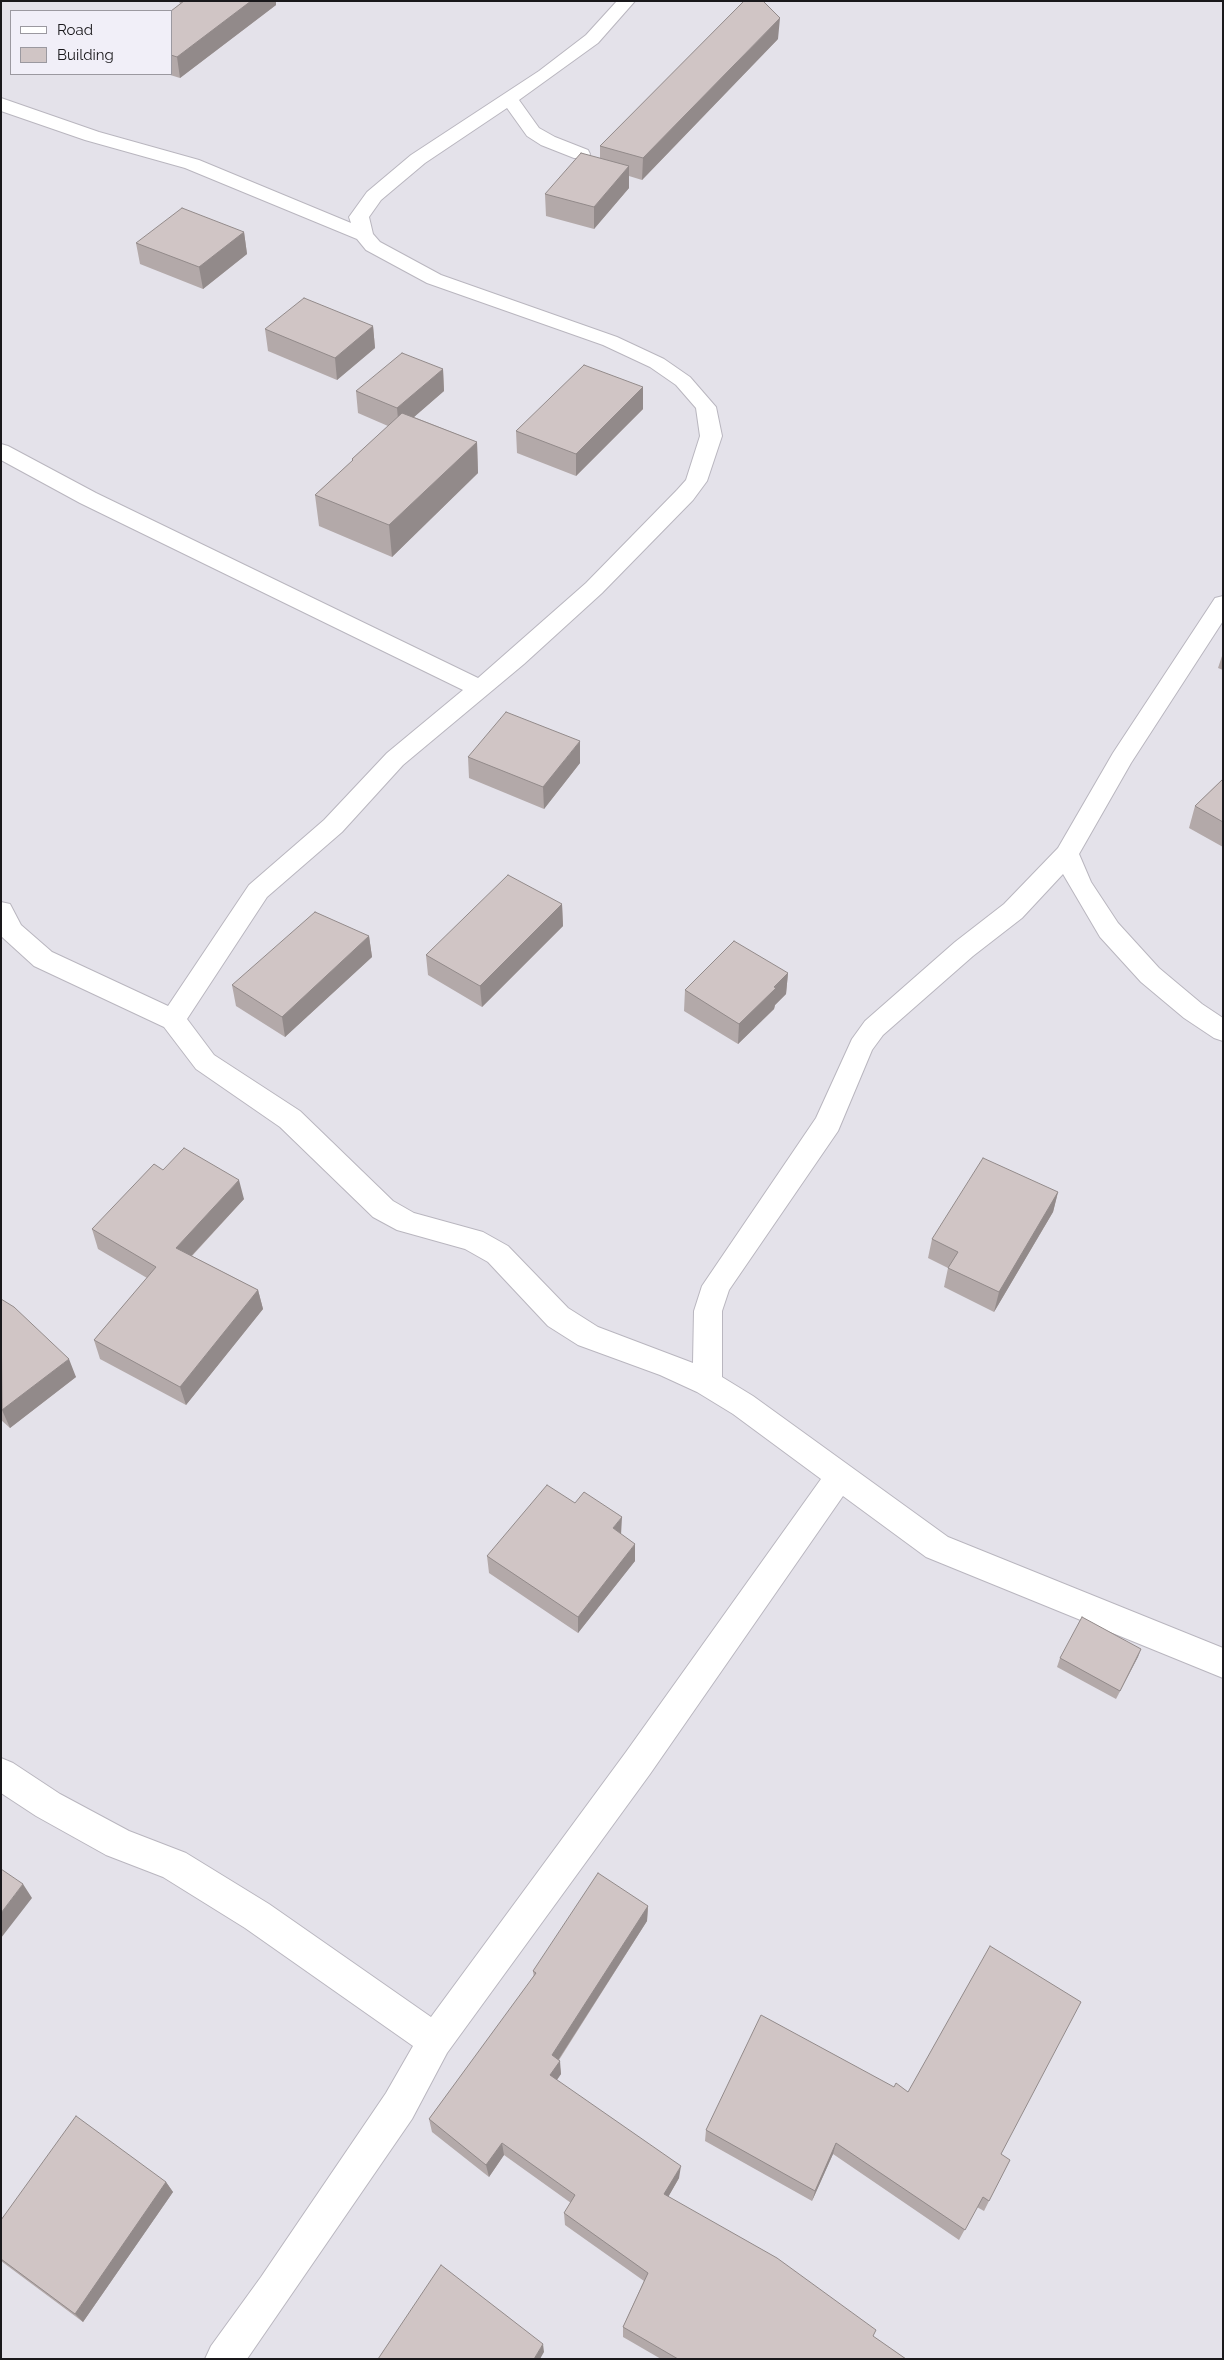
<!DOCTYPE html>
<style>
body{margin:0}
#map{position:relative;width:1224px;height:2360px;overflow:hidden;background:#e4e2ea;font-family:Raleway,sans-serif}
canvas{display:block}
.frame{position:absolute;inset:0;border:2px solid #19181b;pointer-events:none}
.legend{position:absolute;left:10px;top:10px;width:162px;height:65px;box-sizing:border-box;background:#f1eff8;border:1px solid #9b99a0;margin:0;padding:6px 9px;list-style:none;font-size:15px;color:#19181b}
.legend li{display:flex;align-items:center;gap:10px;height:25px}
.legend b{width:25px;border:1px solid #9b99a0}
</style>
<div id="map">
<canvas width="1224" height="2360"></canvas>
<div class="frame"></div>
<ul class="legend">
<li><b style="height:6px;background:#fff"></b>Road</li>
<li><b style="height:14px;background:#d0c5c5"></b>Building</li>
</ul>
</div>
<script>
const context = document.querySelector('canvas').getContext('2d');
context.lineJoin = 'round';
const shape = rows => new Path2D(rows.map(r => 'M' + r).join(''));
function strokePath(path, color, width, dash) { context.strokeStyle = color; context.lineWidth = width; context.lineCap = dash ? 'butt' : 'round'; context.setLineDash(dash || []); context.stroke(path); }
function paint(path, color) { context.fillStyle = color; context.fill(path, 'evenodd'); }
const street = shape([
 [617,1,635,1,598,43,519,100,539,128,555,137,588,150,590,154,588,158,574,158,541,145,527,136,507,108,425,163,381,200,369,217,373,234,380,242,441,275,617,337,664,359,690,377,716,407,722,436,707,481,693,500,602,593,524,664,403,765,342,832,267,897,187,1019,214,1055,300,1111,393,1201,414,1213,483,1232,508,1246,568,1308,598,1327,693,1363,694,1311,702,1286,816,1118,852,1039,865,1021,955,942,1004,904,1058,848,1113,753,1215,598,1223,596,1223,621,1131,763,1079,854,1091,882,1118,923,1159,968,1202,1004,1223,1018,1223,1041,1214,1038,1184,1018,1141,982,1100,937,1063,874,1022,918,973,956,883,1035,872,1050,838,1131,729,1290,722,1311,722,1377,753,1396,948,1537,1223,1648,1223,1678,926,1557,843,1496,650,1774,447,2053,412,2119,247,2359,205,2359,211,2346,261,2277,386,2093,413,2046,245,1928,163,1877,106,1855,36,1816,1,1793,1,1758,13,1763,60,1794,129,1831,186,1853,269,1904,431,2017,626,1752,821,1479,733,1414,697,1392,660,1375,578,1345,548,1326,488,1262,465,1249,397,1230,373,1217,280,1127,196,1069,164,1027,34,966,1,936,1,902,10,904,21,925,52,952,168,1006,249,885,324,820,387,753,463,690,80,503,1,460,1,444,8,446,96,493,478,678,586,583,677,490,686,480,700,436,696,408,676,385,650,367,603,345,427,283,366,250,357,239,185,168,85,140,1,111,1,98,99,132,199,160,351,223,349,217,367,192,411,155,539,71,586,35,617,1]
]);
strokePath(street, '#b9b6bf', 2);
paint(street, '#fff');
paint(shape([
 [179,1,276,1,276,5,180,78,167,74,171,74,171,11,180,4],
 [778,39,642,180,629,176,629,188,594,229,546,216,545,194,600,158,600,146],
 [244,232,247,254,203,289,140,264,136,243],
 [373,326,375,348,337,380,268,351,265,329],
 [443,369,444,391,414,417,477,442,478,473,392,557,319,526,315,495,352,461,352,459,388,426,358,413,356,391],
 [643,387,643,409,576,476,517,453,516,431],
 [1223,653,1223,670,1218,668],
 [468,757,580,763,544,809,469,778],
 [1223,779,1223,847,1189,828,1195,806],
 [562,904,563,926,482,1007,428,975,426,955],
 [369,936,372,957,285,1037,236,1006,232,985],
 [788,973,786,994,775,1005,774,1009,738,1044,684,1011,685,990],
 [163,1170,244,1199,192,1256,258,1290,263,1309,186,1405,100,1359,94,1340,147,1278,98,1249,92,1229],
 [1058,1192,1053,1212,994,1312,944,1287,948,1268,928,1258,932,1239],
 [1,1299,76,1377,10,1428,1,1420],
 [621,1534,635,1561,578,1633,489,1573,487,1556],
 [1141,1649,1116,1699,1057,1667,1060,1658],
 [648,1906,647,1921,559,2060,561,2074,557,2080,679,2178,668,2197,906,2359,661,2359,623,2337,623,2327,644,2281,565,2225,564,2213,571,2203,504,2155,489,2177,432,2132,429,2119,534,1977,533,1971],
 [706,2130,1001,2154,989,2201,984,2211,977,2207,959,2240,833,2154,812,2201,705,2141],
 [166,2182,173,2192,83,2322,1,2261,1,2220]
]), '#b3a9a9');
paint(shape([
 [251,1,276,1,276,5,180,78,177,57],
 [780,18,778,39,642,180,643,158],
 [629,166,629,188,594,229,594,207],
 [244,232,247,254,203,289,199,267],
 [373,326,375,348,337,380,335,358],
 [443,369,444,391,399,430,397,408],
 [643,387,643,409,576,476,576,454],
 [477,442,478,473,392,557,389,525],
 [580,741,580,763,544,809,543,787],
 [562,904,563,926,482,1007,480,986],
 [369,936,372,957,285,1037,282,1017],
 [788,973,786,994,775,1005,774,1009,738,1044,739,1024],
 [239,1180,244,1199,181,1267,176,1248],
 [1058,1192,1053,1212,994,1312,999,1292],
 [258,1290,263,1309,186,1405,180,1387],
 [69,1359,76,1377,10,1428,2,1410],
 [622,1517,621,1535,613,1528],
 [635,1544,635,1561,578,1633,578,1617],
 [1141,1649,1138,1657,1116,1699],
 [23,1884,32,1898,1,1938,1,1913],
 [648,1906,647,1921,553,2068,552,2055],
 [560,2061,561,2074,551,2088,550,2075],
 [502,2143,504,2155,489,2177,486,2165],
 [836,2143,833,2154,812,2201,815,2191],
 [681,2166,679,2178,663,2206,664,2194],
 [166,2182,173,2192,83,2322,75,2314],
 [543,2344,544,2352,540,2359,534,2359]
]), '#928a8a');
const building = shape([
 [184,1,251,1,177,57,171,55,171,11,184,1],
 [744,1,763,1,780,18,643,158,600,146,744,1],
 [581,153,629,166,594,207,545,194,581,153],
 [182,208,244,232,199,267,136,243,182,208],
 [304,298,373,326,335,358,265,329,304,298],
 [402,353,443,369,397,408,356,391,402,353],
 [584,365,643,387,576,454,516,431,584,365],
 [402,413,477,442,389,525,315,495,353,460,352,459,402,413],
 [506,712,580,741,543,787,468,757,506,712],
 [1223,779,1223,822,1195,806,1223,779],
 [508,875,562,904,480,986,426,955,508,875],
 [315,912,369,936,282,1017,232,985,315,912],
 [734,941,788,973,774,987,776,988,739,1024,685,990,734,941],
 [184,1148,239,1180,176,1248,258,1290,180,1387,94,1340,156,1267,92,1229,154,1164,163,1170,184,1148],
 [983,1158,1058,1192,999,1292,948,1268,958,1252,932,1239,983,1158],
 [1,1299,14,1307,69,1359,2,1410,1,1299],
 [547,1485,575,1503,584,1492,622,1517,613,1528,635,1544,578,1617,487,1556,547,1485],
 [1082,1617,1141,1649,1120,1691,1060,1658,1082,1617],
 [1,1869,23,1884,1,1913,1,1869],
 [598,1873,648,1906,552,2055,560,2061,550,2075,681,2166,664,2194,777,2258,876,2330,873,2336,906,2359,678,2359,623,2327,648,2273,564,2213,575,2195,502,2143,486,2165,429,2119,536,1973,533,1971,598,1873],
 [990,1946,1081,2002,1001,2154,1010,2160,989,2201,983,2197,965,2230,836,2143,815,2191,706,2130,761,2015,894,2087,896,2083,908,2092,990,1946],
 [76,2116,166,2182,75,2314,1,2259,1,2220,76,2116],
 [441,2265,543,2344,534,2359,378,2359,441,2265]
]);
paint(building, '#d0c5c5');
strokePath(building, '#928a8a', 1);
</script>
